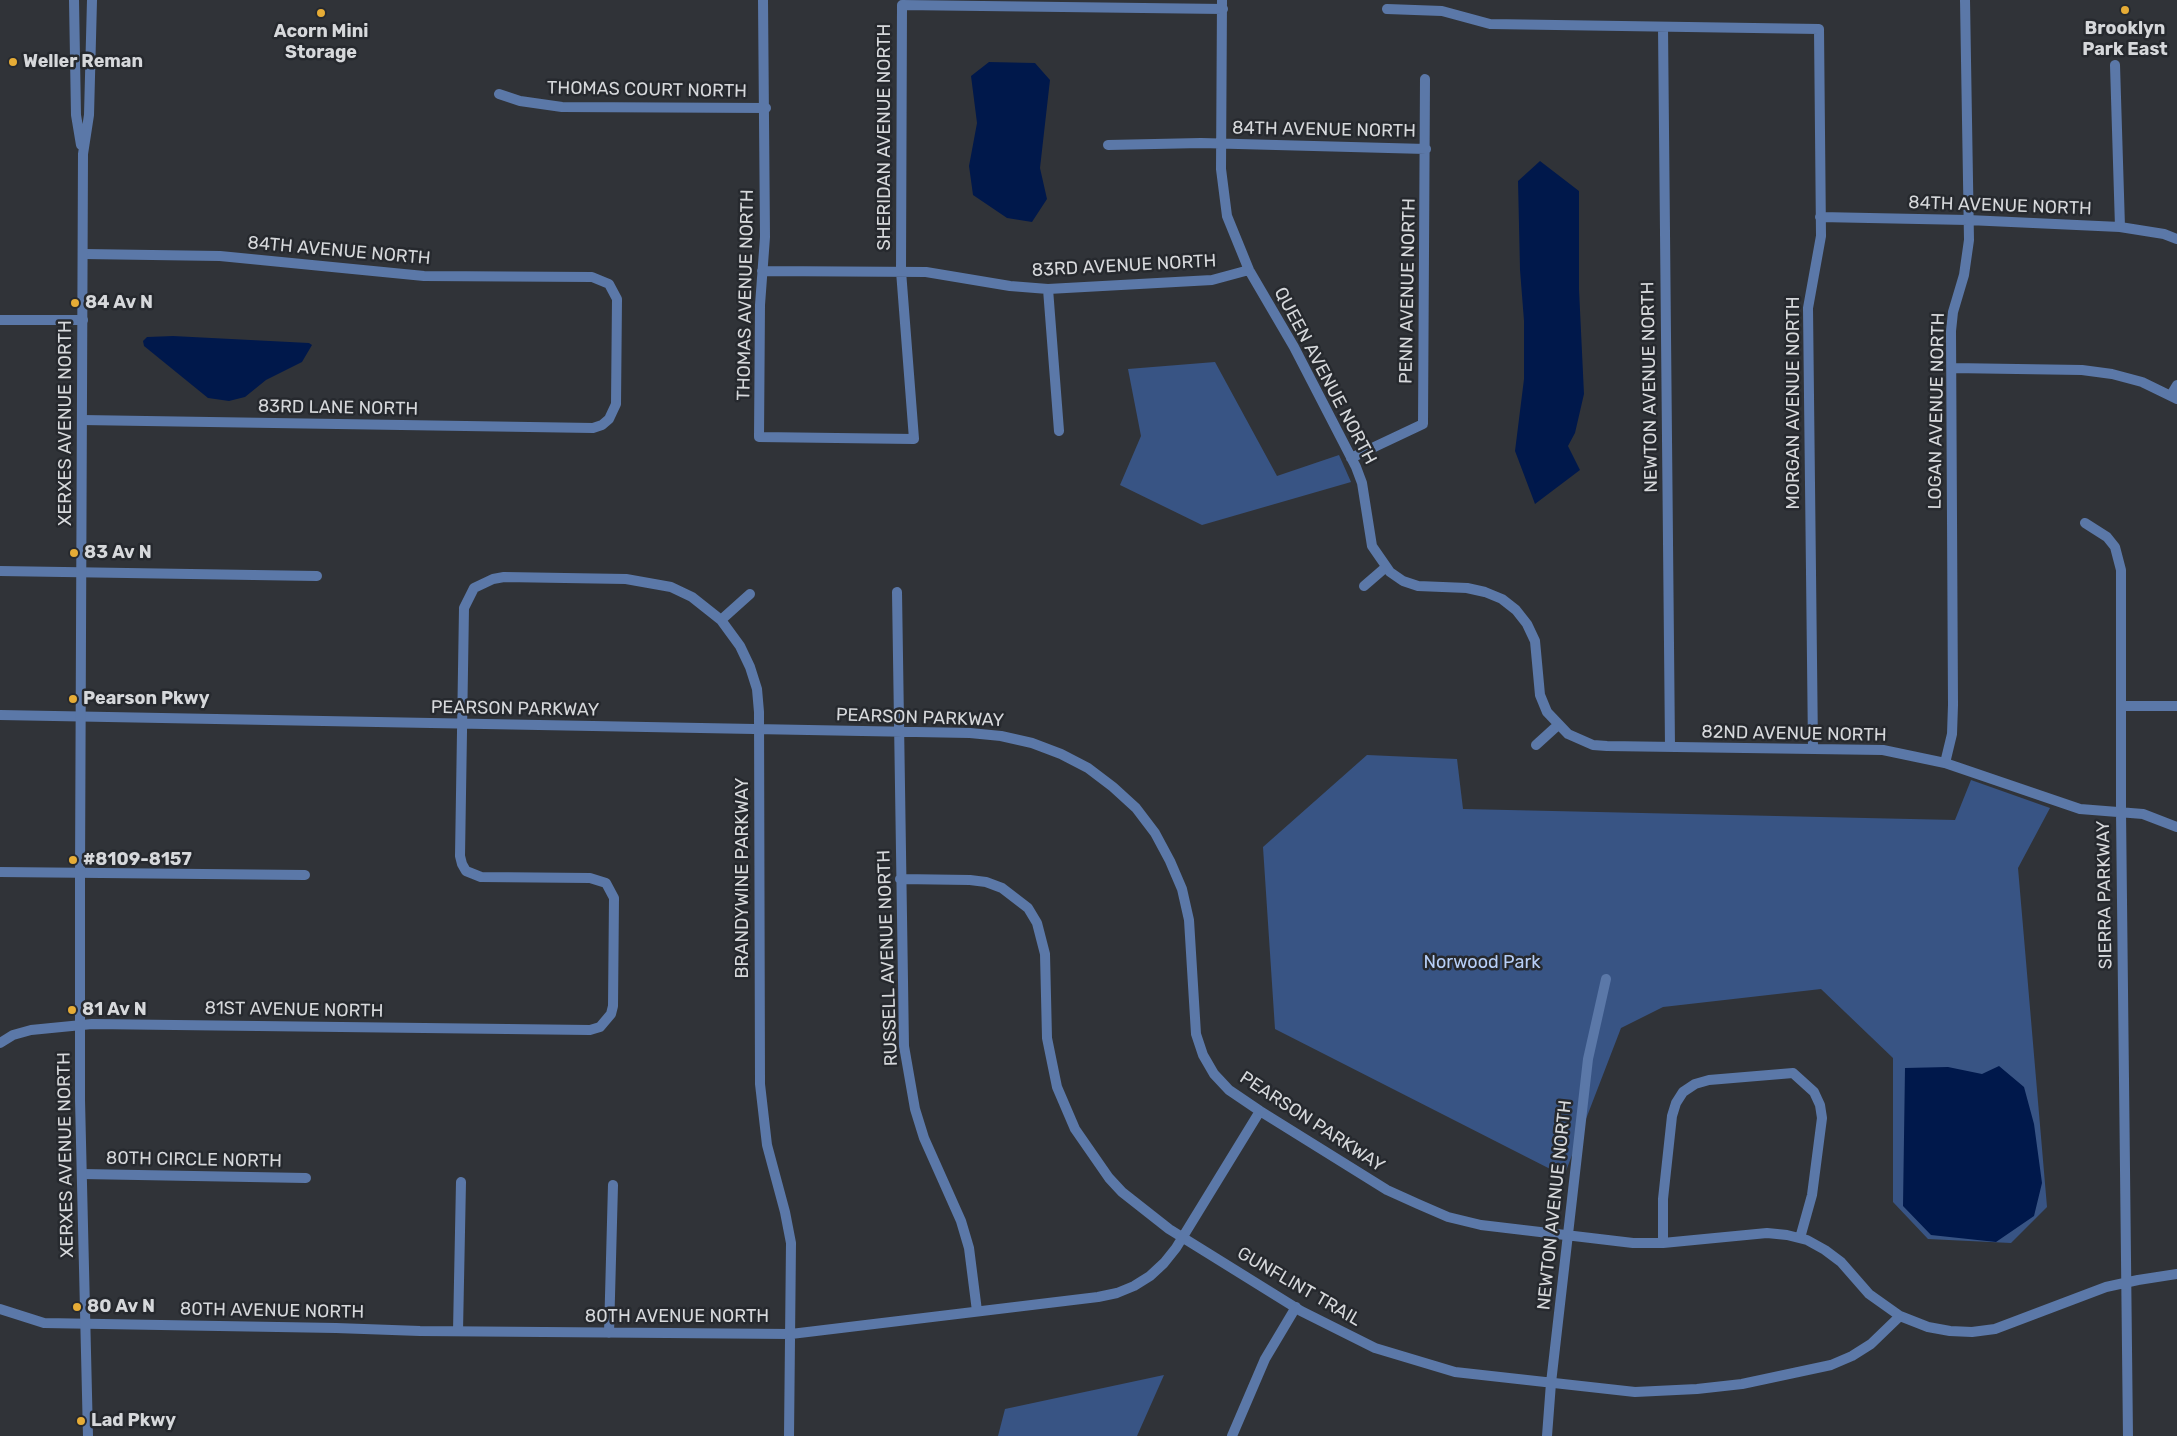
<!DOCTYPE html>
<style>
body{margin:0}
canvas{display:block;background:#303338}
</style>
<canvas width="2177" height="1436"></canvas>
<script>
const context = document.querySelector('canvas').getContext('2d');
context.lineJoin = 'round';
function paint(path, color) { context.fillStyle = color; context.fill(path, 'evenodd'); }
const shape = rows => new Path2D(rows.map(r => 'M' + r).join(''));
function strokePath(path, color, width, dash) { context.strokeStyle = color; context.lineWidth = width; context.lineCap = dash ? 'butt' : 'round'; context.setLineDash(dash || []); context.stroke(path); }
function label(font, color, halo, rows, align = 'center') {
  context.font = font + ' Rubik,sans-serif'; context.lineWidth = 5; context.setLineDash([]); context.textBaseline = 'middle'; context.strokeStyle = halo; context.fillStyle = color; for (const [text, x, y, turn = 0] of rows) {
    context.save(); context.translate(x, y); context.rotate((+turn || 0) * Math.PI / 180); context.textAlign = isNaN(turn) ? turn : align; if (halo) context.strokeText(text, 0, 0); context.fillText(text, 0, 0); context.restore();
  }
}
paint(shape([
 [1215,362,1277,476,1339,455,1351,482,1202,525,1120,485,1141,436,1128,369],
 [1367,755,1457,759,1463,809,1955,820,1971,780,2050,808,2018,868,2047,1207,2011,1243,1928,1239,1893,1202,1893,1058,1821,989,1663,1007,1621,1028,1564,1176,1275,1029,1263,847],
 [1164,1375,1137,1436,998,1436,1005,1409]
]), '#385484');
paint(shape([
 [989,62,1035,63,1050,80,1040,168,1047,199,1032,222,1007,218,973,195,969,166,977,123,971,76],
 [1540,161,1579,191,1579,289,1584,394,1575,433,1568,446,1580,470,1535,504,1515,451,1524,379,1524,321,1520,270,1518,181],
 [173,336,309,343,312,345,302,362,266,380,245,397,229,401,208,398,144,346,143,341,147,337],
 [1999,1066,2024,1087,2034,1124,2042,1183,2034,1216,1996,1242,1931,1235,1903,1206,1905,1068,1948,1067,1982,1074]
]), '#00184b');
strokePath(shape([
 [763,0,765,237,760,305,759,437,914,439,901,271,902,5,1223,9],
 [1222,0,1221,169,1227,216,1249,270,1294,347,1356,467,1362,483,1372,546,1390,572,1403,581,1418,586,1467,588,1485,592,1502,599,1516,610,1527,624,1535,641,1540,695,1547,712,1568,734,1593,745,1607,746,1883,750,1945,763,2080,809,2143,814,2177,827],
 [1387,9,1442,11,1490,24,1819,29,1821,236,1808,308,1813,748],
 [1663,27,1670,747],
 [2115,65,2120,227],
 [499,94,520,101,562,107,766,108],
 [1108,145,1201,143,1426,149],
 [1820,217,1968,220,2120,227,2164,234,2177,239],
 [762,271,926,272,1010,286,1048,289,1212,280,1249,270],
 [1048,289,1059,431],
 [0,320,83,320],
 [1952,368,2082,370,2112,374,2142,382,2177,399],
 [2171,395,2177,385],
 [82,420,593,428,602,425,609,419,616,404,617,299,609,284,592,277,424,276,220,256,84,254],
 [1351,458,1423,424,1425,79],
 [2085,523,2107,537,2115,547,2121,570,2121,812,2128,1436],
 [0,571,317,576],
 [1364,586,1386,567],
 [897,592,904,1046,915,1109,924,1138,961,1221,969,1248,977,1311],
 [721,620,750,594],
 [2121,706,2177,706],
 [0,715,970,733,1001,736,1032,743,1061,754,1088,768,1113,787,1136,808,1155,833,1170,861,1182,889,1189,920,1196,1034,1203,1055,1214,1074,1229,1090,1260,1111,1387,1190,1418,1204,1448,1217,1481,1225,1633,1243,1663,1243,1767,1233,1787,1235,1807,1240,1825,1250,1841,1262,1869,1294,1900,1316,1928,1327,1950,1331,1972,1332,1995,1329,2106,1287,2138,1280,2177,1274],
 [1536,745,1558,725],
 [1945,763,1952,734,1953,705,1951,331,1953,312,1964,275,1969,240,1965,0],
 [0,872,305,875],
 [900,879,970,880,986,882,1002,888,1028,908,1037,923,1045,954,1047,1038,1057,1087,1075,1129,1109,1178,1122,1192,1169,1229,1301,1311,1375,1348,1455,1372,1635,1392,1697,1389,1742,1384,1831,1365,1852,1356,1871,1344,1900,1316],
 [0,1043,13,1035,31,1030,92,1024,590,1030,600,1027,611,1014,613,1006,614,898,606,883,590,878,481,877,466,871,462,864,460,856,464,608,474,588,493,579,504,577,626,579,671,587,692,597,721,620,740,646,750,667,757,689,759,712,760,1084,767,1145,785,1212,791,1243,789,1436],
 [82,1174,306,1178],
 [1663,1243,1663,1199,1672,1116,1676,1103,1683,1092,1695,1084,1709,1080,1793,1073,1814,1092,1820,1105,1822,1118,1812,1195,1800,1238],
 [0,1309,44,1323,336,1328,420,1331,791,1334,1098,1297,1117,1293,1134,1286,1150,1276,1164,1263,1176,1248,1260,1111],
 [458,1331,461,1182],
 [609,1333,613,1185],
 [1232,1436,1265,1359,1296,1307],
 [1547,1436,1551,1383,1588,1059,1606,979]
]), '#5b78a8', 10);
strokePath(shape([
 [74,0,76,115,81,145],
 [88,1436,80,1100,80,873,83,154,89,115,92,0]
]), '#5b78a8', 10);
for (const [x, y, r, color] of [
 [2125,10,5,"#e6ac36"],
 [321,13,5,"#e6ac36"],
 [13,62,5,"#e6ac36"],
 [75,303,5,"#e6ac36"],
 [74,553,5,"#e6ac36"],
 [73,699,5,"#e6ac36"],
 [73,860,5,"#e6ac36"],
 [72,1010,5,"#e6ac36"],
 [77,1307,5,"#e6ac36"],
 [81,1421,5,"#e6ac36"]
]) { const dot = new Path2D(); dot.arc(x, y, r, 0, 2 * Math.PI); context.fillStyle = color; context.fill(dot); strokePath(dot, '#26292e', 2); }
label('bold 18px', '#d6d8db', '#26292e', [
 ["Brooklyn",2125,29,"center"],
 ["Park East",2125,50,"center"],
 ["Acorn Mini",321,32,"center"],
 ["Storage",321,53,"center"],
 ["Weller Reman",23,62],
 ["84 Av N",85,303],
 ["83 Av N",84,553],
 ["Pearson Pkwy",83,699],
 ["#8109-8157",83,860],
 ["81 Av N",82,1010],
 ["80 Av N",87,1307],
 ["Lad Pkwy",91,1421]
], 'left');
label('18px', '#d6d8db', '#26292e', [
 ["THOMAS COURT NORTH",647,90,1],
 ["84TH AVENUE NORTH",1324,130,1],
 ["SHERIDAN AVENUE NORTH",885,137,-90],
 ["84TH AVENUE NORTH",2000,206,2],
 ["84TH AVENUE NORTH",339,251,5],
 ["83RD AVENUE NORTH",1124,266,-3],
 ["PENN AVENUE NORTH",1408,291,-89],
 ["THOMAS AVENUE NORTH",746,295,-89],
 ["QUEEN AVENUE NORTH",1325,376,62],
 ["NEWTON AVENUE NORTH",1650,387,-91],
 ["MORGAN AVENUE NORTH",1794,403,-90],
 ["83RD LANE NORTH",338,408,1],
 ["LOGAN AVENUE NORTH",1937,411,-89],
 ["XERXES AVENUE NORTH",66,423,-90],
 ["PEARSON PARKWAY",515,709,1],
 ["PEARSON PARKWAY",920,718,2],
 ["82ND AVENUE NORTH",1794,734,1],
 ["BRANDYWINE PARKWAY",743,878,-90],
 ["SIERRA PARKWAY",2105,895,-91],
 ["RUSSELL AVENUE NORTH",888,958,-92],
 ["81ST AVENUE NORTH",294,1010,1],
 ["PEARSON PARKWAY",1312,1122,33],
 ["XERXES AVENUE NORTH",66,1155,-91],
 ["80TH CIRCLE NORTH",194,1160,1],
 ["NEWTON AVENUE NORTH",1555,1205,-84],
 ["GUNFLINT TRAIL",1299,1287,30],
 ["80TH AVENUE NORTH",272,1311,1],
 ["80TH AVENUE NORTH",677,1317]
]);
label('18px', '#b7cff7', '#26292e', [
 ["Norwood Park",1482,963]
]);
</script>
